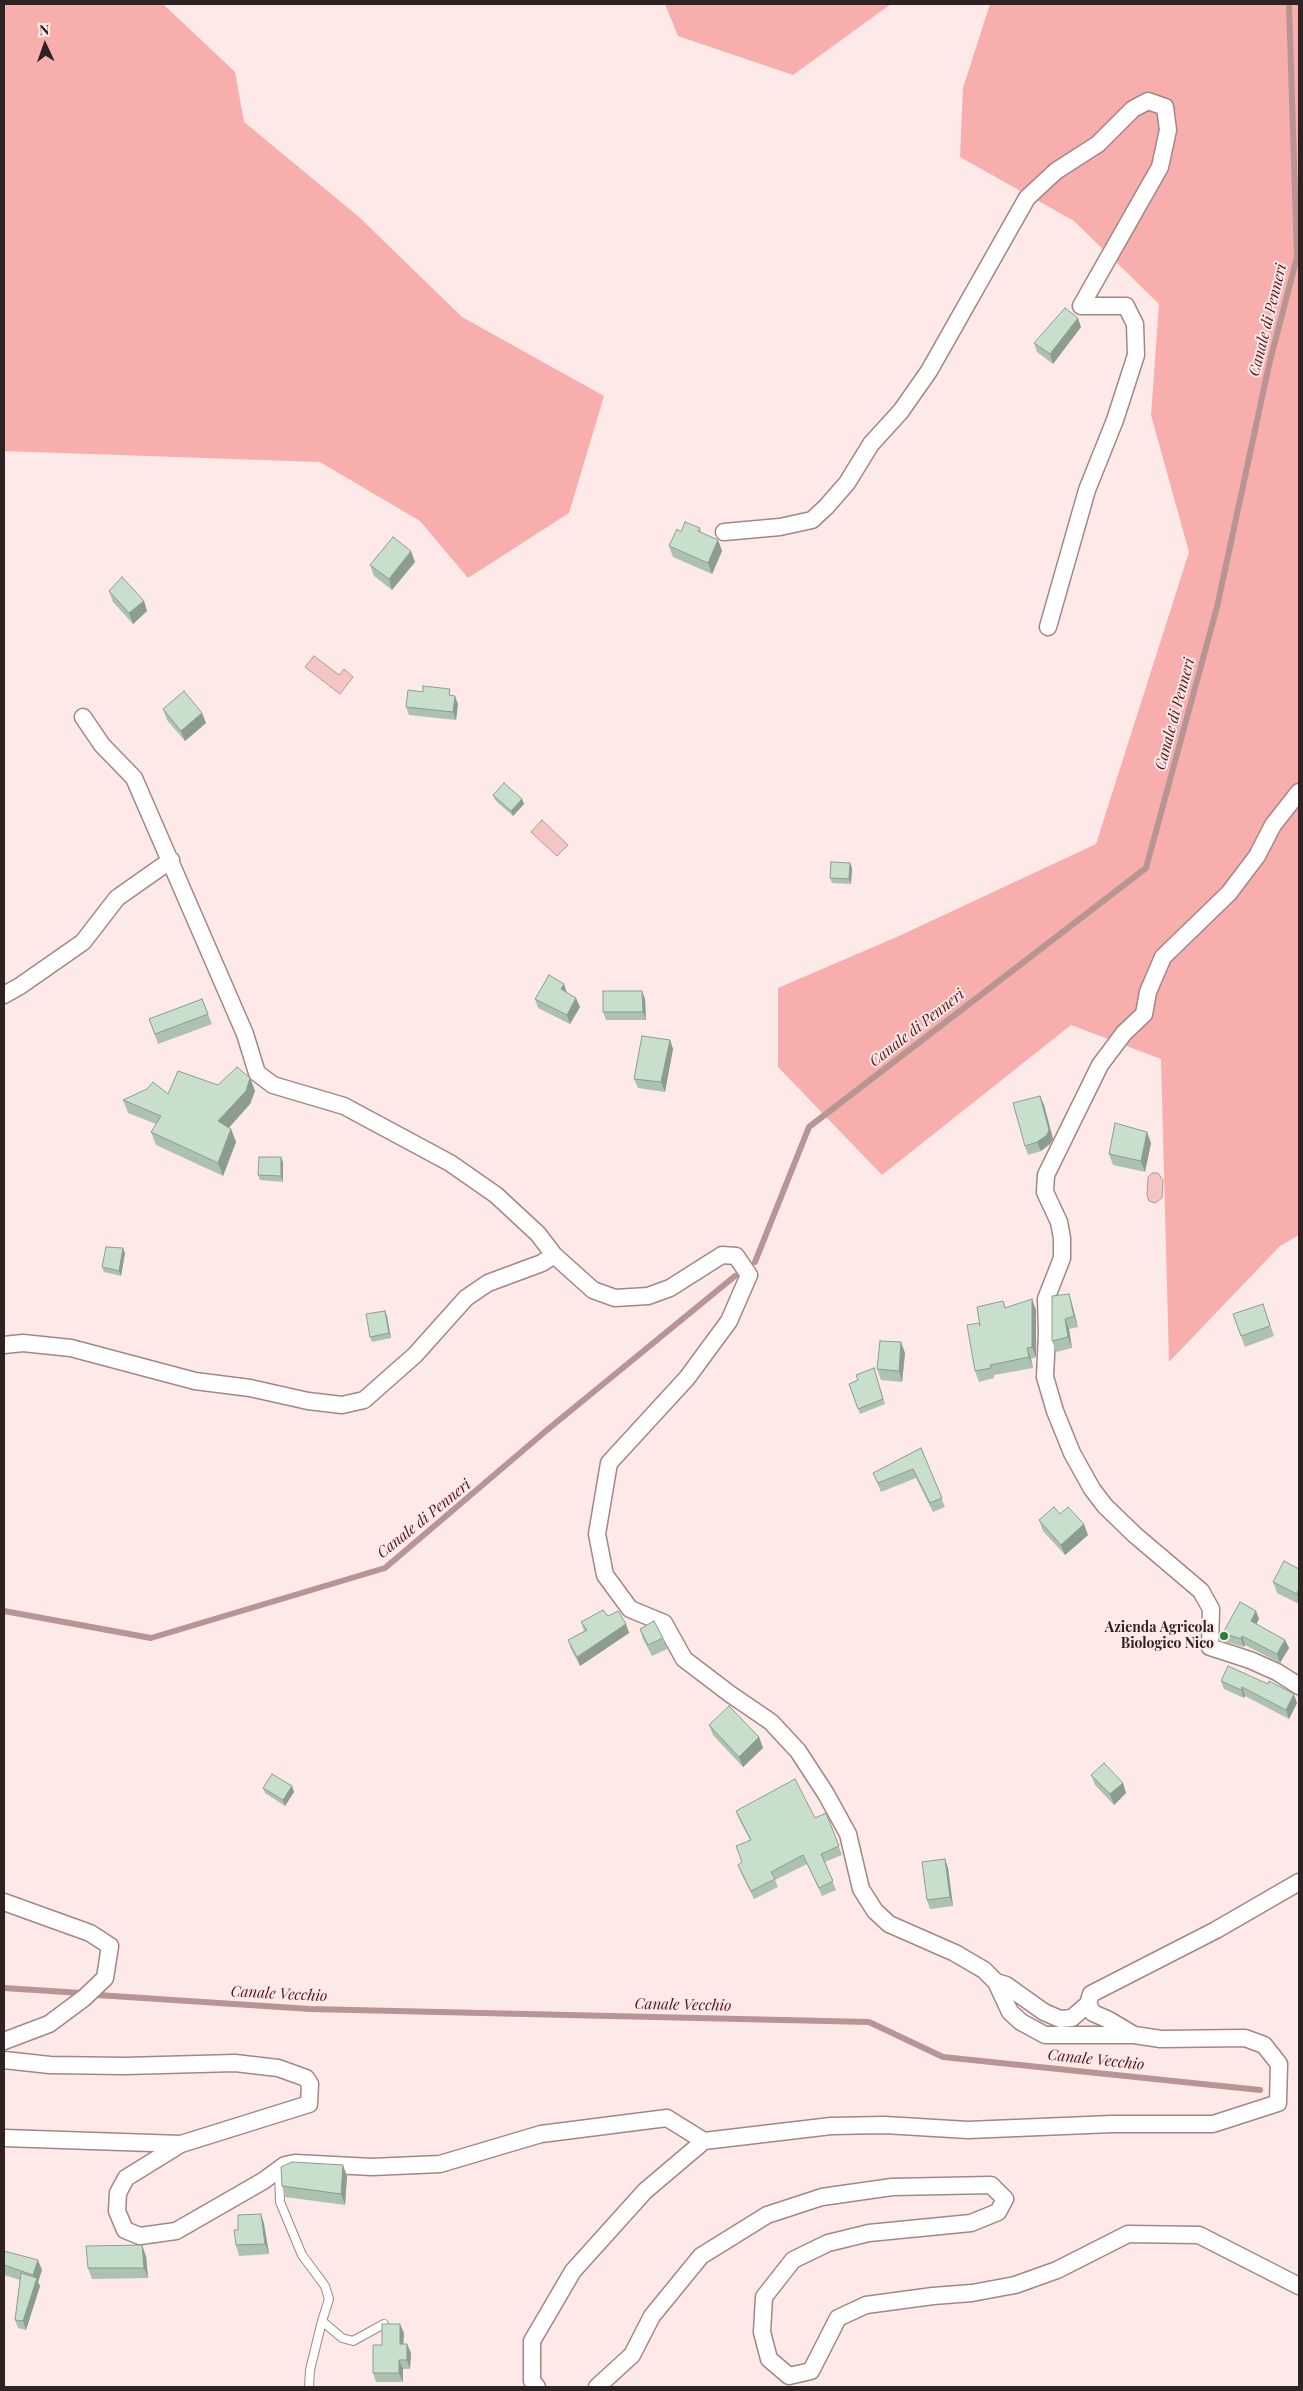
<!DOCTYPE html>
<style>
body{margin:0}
#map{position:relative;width:1303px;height:2391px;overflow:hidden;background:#fde9e7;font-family:"Playfair Display",serif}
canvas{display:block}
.frame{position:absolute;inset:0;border:5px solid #2e2222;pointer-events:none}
.north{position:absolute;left:20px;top:20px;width:50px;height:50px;-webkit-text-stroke:4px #fde9e7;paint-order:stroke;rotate:357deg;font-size:14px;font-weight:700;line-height:20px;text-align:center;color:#2e2222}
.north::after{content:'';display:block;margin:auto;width:18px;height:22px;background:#2e2222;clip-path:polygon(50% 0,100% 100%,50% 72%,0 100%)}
</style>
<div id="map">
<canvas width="1303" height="2391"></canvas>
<div class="frame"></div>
<div class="north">N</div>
</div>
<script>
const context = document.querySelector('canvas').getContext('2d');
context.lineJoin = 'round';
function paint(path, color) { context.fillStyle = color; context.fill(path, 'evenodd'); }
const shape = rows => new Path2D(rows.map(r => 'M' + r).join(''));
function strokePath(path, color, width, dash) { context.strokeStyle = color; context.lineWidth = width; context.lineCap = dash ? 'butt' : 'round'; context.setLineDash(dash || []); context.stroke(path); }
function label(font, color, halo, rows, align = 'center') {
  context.font = font + ' "Playfair Display",serif'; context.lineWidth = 4; context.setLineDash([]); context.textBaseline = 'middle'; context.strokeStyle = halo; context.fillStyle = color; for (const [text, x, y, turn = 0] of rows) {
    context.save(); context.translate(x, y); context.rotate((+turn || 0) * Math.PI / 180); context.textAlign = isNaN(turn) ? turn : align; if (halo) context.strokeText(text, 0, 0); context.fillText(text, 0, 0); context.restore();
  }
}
paint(shape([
 [4,4,163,4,235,72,244,122,359,217,462,317,604,396,569,513,468,578,420,521,320,462,4,451],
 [665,4,891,4,793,75,678,36],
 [990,4,1299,4,1299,1235,1280,1246,1169,1362,1161,1059,1071,1025,882,1175,778,1067,778,988,899,936,1096,844,1189,552,1151,415,1159,304,1074,221,960,157,963,88]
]), '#f8aeac');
const water = shape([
 [314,656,339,675,344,669,353,677,340,694,305,667,314,656],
 [542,820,568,845,557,856,531,832,542,820],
 [1152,1173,1158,1173,1163,1180,1162,1198,1155,1203,1149,1201,1147,1195,1148,1177,1152,1173]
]);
paint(water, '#f3c6c4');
strokePath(water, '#b89593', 1);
strokePath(shape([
 [755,1262,809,1127,1146,868,1217,607,1269,365,1297,257,1289,4],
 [4,1611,151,1638,385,1568,547,1430,735,1276],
 [4,1988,81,1993],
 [97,1995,310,2009,869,2022,943,2057,1260,2090]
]), '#b89593', 6);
const service = shape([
 [279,2170,280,2202,302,2255,325,2286,329,2299,322,2321,342,2338,353,2341,384,2324],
 [309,2387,310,2370,322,2321]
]);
const minor = shape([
 [724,532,780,527,812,520,826,507,847,483,871,444,901,411,929,371,1027,198,1056,171,1098,144,1133,109,1148,101,1165,107,1168,130,1160,167,1081,306,1126,306,1135,324,1136,355,1115,420,1087,490,1048,627],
 [83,717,102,745,134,778,245,1034,257,1073,273,1085,344,1106,450,1163,496,1195,538,1234,554,1255],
 [1299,792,1273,825,1257,856,1229,893,1163,957,1148,992,1144,1014,1124,1033,1100,1065,1046,1175,1045,1192,1059,1222,1062,1238,1062,1258,1046,1299,1047,1333,1045,1377,1055,1411,1072,1453,1092,1489,1105,1506,1135,1535,1201,1591,1211,1609,1210,1647,1250,1660,1277,1672,1299,1686],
 [4,995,20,986,83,942,117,898,171,860],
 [4,1345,23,1343,71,1348,195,1381,250,1388,308,1401,342,1405,364,1400,415,1355,466,1298,488,1283,542,1263,554,1255,593,1290,615,1298,648,1296,670,1288,722,1255,736,1256,749,1275,729,1321,687,1378,609,1463,597,1534,605,1575,630,1609,664,1623,684,1659,730,1694,771,1722,798,1751,826,1794,848,1834,861,1889,875,1911,889,1924,955,1953,984,1970,996,1982,1010,2012,1021,2022,1045,2035,1134,2035],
 [4,1902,90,1933,110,1946,105,1978,84,1998,49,2024,4,2041],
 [996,1982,1006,1985,1044,2012,1060,2019,1072,2018,1088,2004,1091,1994,1216,1930,1299,1882],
 [4,2060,50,2065,125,2066,235,2063,278,2068,306,2078,310,2084,309,2104,181,2144,126,2178,118,2193,117,2211,125,2230,140,2236,176,2231,263,2181,285,2165,295,2163,372,2167,440,2164,541,2134,667,2118,704,2141],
 [4,2138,181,2144],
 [537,2387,532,2381,532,2341,573,2271,645,2191,704,2141,831,2126,885,2125,968,2130,1112,2124,1213,2124,1278,2103,1279,2064,1264,2045,1245,2038,1161,2039,1134,2035,1109,2020,1093,2013,1088,2004],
 [597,2387,632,2355,652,2316,701,2256,767,2215,822,2197,892,2187,991,2185,1005,2199,998,2212,971,2223,869,2233,828,2243,793,2260,764,2297,762,2332,769,2359,789,2376,811,2371,838,2318,866,2305,933,2296,972,2293,1015,2285,1057,2270,1128,2234,1199,2235,1299,2286]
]);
strokePath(service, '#a48684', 10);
strokePath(minor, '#a48684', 19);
strokePath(service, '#fff', 8);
strokePath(minor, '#fff', 16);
paint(shape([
 [1081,327,1053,364,1037,352,1034,343],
 [700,528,701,533,718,540,722,551,712,574,673,557,669,546,681,532],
 [415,562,392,590,374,576,370,565],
 [109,591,144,601,147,611,133,624,113,602],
 [452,695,458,704,456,720,409,715,406,707],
 [163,709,202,713,206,723,185,741,167,720],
 [493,795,522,799,524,804,513,816,495,800],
 [850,863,852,868,851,884,832,883,830,878],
 [567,993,580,1007,570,1024,538,1008,535,999],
 [202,999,212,1024,158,1044,149,1019],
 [645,999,646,1020,606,1020,603,1012],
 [670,1040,673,1049,665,1092,638,1088,634,1079],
 [250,1078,255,1091,250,1104,229,1128,231,1129,236,1142,223,1176,156,1145,151,1132,156,1124,128,1113,123,1100,168,1094],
 [1040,1096,1044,1105,1053,1139,1050,1144,1041,1151,1028,1155,1025,1146],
 [1151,1143,1145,1172,1113,1165,1109,1154],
 [283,1162,283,1182,260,1180,258,1175],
 [125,1253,121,1276,104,1272,102,1267],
 [1069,1294,1072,1304,1078,1327,1069,1329,1072,1348,1056,1352,1052,1341],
 [1003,1301,1006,1308,1036,1310,1036,1357,1031,1359,1033,1368,994,1375,994,1378,979,1382,975,1371,979,1323],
 [1263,1304,1274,1336,1245,1347,1233,1314],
 [385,1311,387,1316,391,1338,372,1342,370,1337],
 [905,1353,902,1382,881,1380,877,1369],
 [874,1368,885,1404,860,1414,849,1384,858,1380],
 [921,1448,945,1507,933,1512,916,1478,881,1492,873,1473],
 [1060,1514,1088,1535,1065,1555,1043,1531,1039,1520],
 [1299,1569,1299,1604,1277,1593,1273,1582],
 [1256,1611,1259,1619,1256,1624,1285,1640,1289,1648,1280,1663,1245,1645,1244,1647,1226,1642,1223,1633],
 [608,1616,626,1624,629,1633,580,1666,571,1649,568,1640,584,1631,581,1622],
 [640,1629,663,1638,667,1649,652,1656,643,1639],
 [1221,1681,1297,1703,1289,1719,1245,1696,1244,1698,1224,1689],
 [709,1725,759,1737,763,1748,743,1767,713,1735],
 [1091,1775,1123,1783,1126,1793,1114,1805,1095,1785],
 [292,1786,294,1792,285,1806,265,1793,263,1788],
 [736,1811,815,1818,826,1813,842,1855,825,1862,836,1890,822,1896,807,1864,775,1880,778,1887,754,1899,741,1873,738,1865,742,1862,750,1840,739,1819],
 [945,1859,948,1868,953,1906,930,1909,927,1900],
 [347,2176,345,2205,285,2197,282,2186],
 [261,2214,264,2224,269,2254,239,2256,236,2245,238,2230],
 [4,2251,42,2270,38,2282,40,2286,26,2330,18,2328,15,2320,20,2280,4,2275],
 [146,2256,148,2278,92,2279,88,2268],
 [404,2333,403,2344,407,2344,411,2353,410,2369,403,2369,403,2382,376,2382,373,2373,382,2345]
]), '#acc1af');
paint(shape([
 [1078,318,1081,327,1053,364,1050,354],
 [718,540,722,551,712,574,708,563],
 [411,551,415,562,392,590,389,579],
 [144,601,147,611,133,624,129,613],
 [455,696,458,704,456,720,453,712],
 [202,713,206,723,185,741,181,731],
 [522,799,524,804,513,816,511,811],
 [850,863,852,868,851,884,849,879],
 [564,984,567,993,561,989],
 [642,991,645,999,646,1020,643,1012],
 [576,998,580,1007,570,1024,567,1015],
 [670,1040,673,1049,665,1092,661,1082],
 [250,1078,255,1091,250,1104,223,1134,218,1121],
 [1040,1096,1044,1105,1053,1139,1050,1144,1041,1151,1037,1142],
 [231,1129,236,1142,223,1176,218,1163],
 [1147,1132,1151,1143,1145,1172,1141,1161],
 [281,1157,283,1162,283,1182,281,1176],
 [123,1248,125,1253,121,1276,119,1271],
 [1069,1294,1072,1304,1078,1327,1074,1316],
 [1032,1299,1036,1310,1036,1357,1032,1347],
 [385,1311,387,1316,391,1338,389,1333],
 [1065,1319,1069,1329,1072,1348,1068,1337],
 [901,1342,905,1353,902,1382,899,1371],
 [1027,1348,1031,1359,1033,1368,1029,1357],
 [1084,1524,1088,1535,1065,1555,1061,1545],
 [1299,1588,1299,1601,1297,1594],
 [1256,1611,1259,1619,1254,1629,1251,1621],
 [626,1624,629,1633,580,1666,577,1657],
 [1242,1636,1245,1645,1244,1647,1241,1639],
 [1285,1640,1289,1648,1280,1663,1277,1654],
 [1242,1687,1245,1696,1244,1698,1241,1690],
 [1294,1694,1297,1703,1289,1719,1286,1710],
 [759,1737,763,1748,743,1767,739,1757],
 [1123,1783,1126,1793,1114,1805,1110,1794],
 [292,1786,294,1792,285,1806,283,1800],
 [945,1859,948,1868,953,1906,950,1897],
 [343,2165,347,2176,345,2205,341,2194],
 [261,2214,264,2224,269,2254,265,2244],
 [142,2245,146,2256,148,2278,144,2268],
 [38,2260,42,2270,38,2282,40,2286,26,2330,23,2321,36,2281,33,2275],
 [400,2324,404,2333,403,2353,400,2344],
 [407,2344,411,2353,410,2369,407,2360],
 [399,2360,403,2369,403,2382,399,2373]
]), '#8c9d8e');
const building = shape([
 [1065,308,1078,318,1050,354,1034,343,1065,308],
 [685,522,700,528,698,531,718,540,708,563,669,546,677,529,681,532,685,522],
 [393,537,411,551,389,579,370,565,393,537],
 [122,577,144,601,129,613,109,591,122,577],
 [423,686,450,689,449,695,455,696,453,712,406,707,408,690,423,692,423,686],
 [184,691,202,713,181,731,163,709,184,691],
 [504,783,522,799,511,811,493,795,504,783],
 [831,862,850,863,849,879,830,878,831,862],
 [549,975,564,984,561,989,576,998,567,1015,535,999,549,975],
 [603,991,642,991,643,1012,603,1012,603,991],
 [202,999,208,1014,155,1034,149,1019,202,999],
 [642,1036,670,1040,661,1082,634,1079,642,1036],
 [237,1067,250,1078,246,1091,218,1121,231,1129,218,1163,151,1132,161,1116,123,1100,147,1089,153,1082,168,1094,178,1071,218,1085,237,1067],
 [1040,1096,1049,1130,1047,1135,1037,1142,1025,1146,1013,1103,1040,1096],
 [1115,1123,1147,1132,1141,1161,1109,1154,1115,1123],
 [259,1157,281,1157,281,1176,258,1175,259,1157],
 [106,1247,123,1248,119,1271,102,1267,106,1247],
 [1069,1294,1074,1316,1065,1319,1068,1337,1052,1341,1052,1296,1069,1294],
 [1032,1299,1032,1347,1027,1348,1029,1357,990,1365,991,1368,975,1371,967,1325,979,1323,980,1326,977,1307,1003,1301,1005,1308,1032,1299],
 [1263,1304,1270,1326,1241,1336,1233,1314,1263,1304],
 [385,1311,389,1333,370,1337,366,1314,385,1311],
 [880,1341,901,1342,899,1371,877,1369,880,1341],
 [874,1368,883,1399,858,1409,849,1384,858,1380,856,1375,874,1368],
 [921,1448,942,1498,930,1503,913,1469,878,1483,873,1473,921,1448],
 [1054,1507,1060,1514,1068,1507,1084,1524,1061,1545,1039,1520,1054,1507],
 [1284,1561,1299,1569,1299,1588,1297,1594,1273,1582,1284,1561],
 [1240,1602,1256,1611,1251,1621,1285,1640,1277,1654,1242,1636,1241,1639,1223,1633,1240,1602],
 [603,1610,608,1616,618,1611,626,1624,577,1657,568,1640,587,1630,581,1622,603,1610],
 [654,1621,663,1638,648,1645,640,1629,654,1621],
 [1228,1666,1268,1684,1269,1681,1294,1694,1286,1710,1242,1687,1241,1690,1221,1681,1228,1666],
 [729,1706,759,1737,739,1757,709,1725,729,1706],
 [1104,1763,1123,1783,1110,1794,1091,1775,1104,1763],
 [272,1774,292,1786,283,1800,263,1788,272,1774],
 [795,1779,815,1818,826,1813,839,1846,821,1854,833,1881,819,1888,803,1855,771,1872,775,1879,751,1891,738,1865,742,1862,736,1846,751,1840,736,1811,795,1779],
 [945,1859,950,1897,927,1900,922,1862,945,1859],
 [292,2162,343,2165,341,2194,282,2186,281,2167,292,2162],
 [261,2214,265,2244,236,2245,234,2230,238,2230,238,2215,261,2214],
 [142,2245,144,2268,88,2268,86,2246,142,2245],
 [4,2251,38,2260,33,2275,4,2265,4,2251],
 [21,2273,37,2278,23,2321,15,2320,21,2273],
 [382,2324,400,2324,400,2344,407,2344,407,2360,399,2360,399,2373,373,2373,373,2345,382,2345,382,2324]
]);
paint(building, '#c8e0cb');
strokePath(building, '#8c9d8e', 1);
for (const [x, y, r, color] of [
 [1224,1636,5,"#1a853c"]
]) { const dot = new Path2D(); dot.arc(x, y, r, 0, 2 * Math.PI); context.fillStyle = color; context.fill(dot); strokePath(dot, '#fde9e7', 2); }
label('bold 14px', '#2e2222', '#fde9e7', [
 ["Azienda Agricola",1214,1628],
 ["Biologico Nico",1214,1644]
], 'right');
label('italic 15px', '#531317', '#fde9e7', [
 ["Canale di Penneri",1268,320,-76],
 ["Canale di Penneri",1175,714,-75],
 ["Canale di Penneri",917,1028,-38],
 ["Canale di Penneri",424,1519,-39],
 ["Canale Vecchio",279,1994,3],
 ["Canale Vecchio",683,2005,1],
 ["Canale Vecchio",1096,2060,6]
]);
</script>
